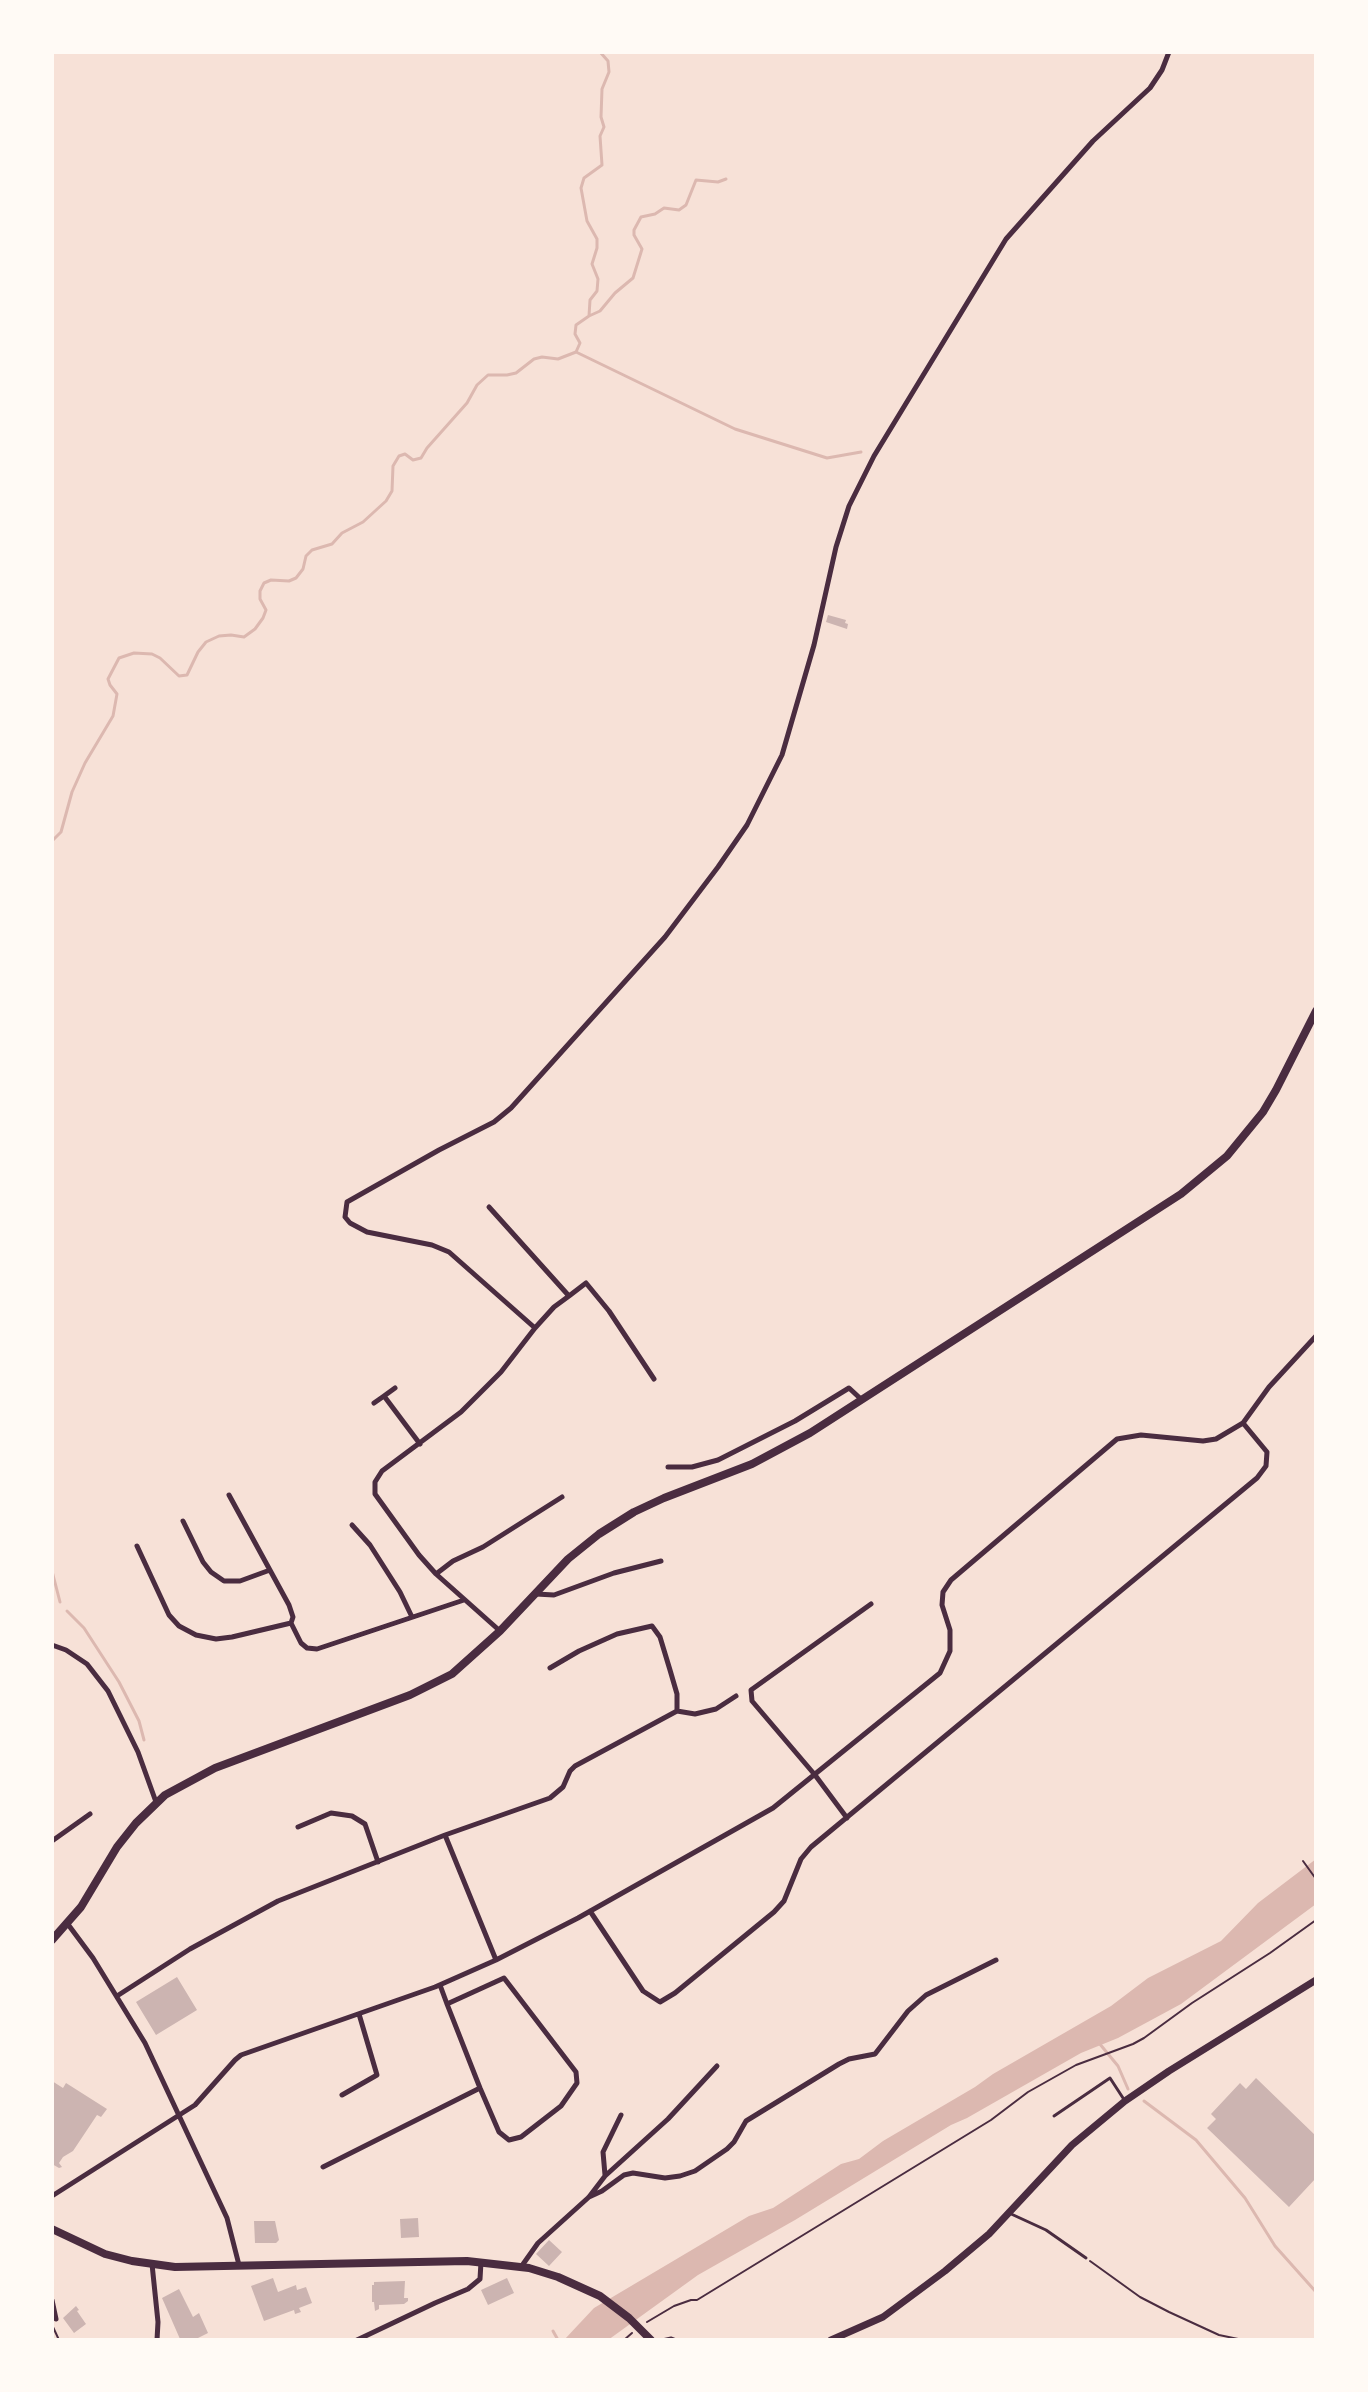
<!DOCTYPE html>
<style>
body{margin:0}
#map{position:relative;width:1368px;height:2392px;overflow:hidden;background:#f7e1d7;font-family:"DejaVu Sans",sans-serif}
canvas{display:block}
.frame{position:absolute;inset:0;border:54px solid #fffaf5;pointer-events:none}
</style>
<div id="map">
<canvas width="1368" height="2392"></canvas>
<div class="frame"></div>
</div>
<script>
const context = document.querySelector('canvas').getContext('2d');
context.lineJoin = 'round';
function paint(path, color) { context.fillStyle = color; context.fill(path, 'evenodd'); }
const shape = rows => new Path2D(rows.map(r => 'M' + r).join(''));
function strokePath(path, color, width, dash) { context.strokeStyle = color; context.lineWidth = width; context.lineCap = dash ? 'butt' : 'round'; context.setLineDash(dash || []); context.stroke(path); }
paint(shape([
 [1316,1859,1316,1904,1181,2004,1118,2038,1081,2053,967,2118,951,2125,795,2220,698,2275,608,2340,564,2340,594,2308,749,2216,773,2208,841,2164,859,2159,883,2141,975,2087,993,2074,1111,2006,1148,1978,1221,1941,1258,1903]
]), '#dcb8b0');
strokePath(shape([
 [589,316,600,311,615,293,633,278,642,249,634,235,634,230,641,217,655,214,664,208,679,210,686,205,696,180,718,182,726,179],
 [576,352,735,429,827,458,861,452],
 [52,841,61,832,72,792,85,763,113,716,117,694,110,685,108,679,119,658,134,653,152,654,160,658,179,676,187,675,198,652,206,642,219,636,231,635,244,637,255,629,263,618,266,610,260,599,260,591,264,583,271,580,289,581,296,578,303,569,306,556,312,550,332,544,342,533,363,522,386,501,392,491,393,466,399,456,405,454,413,460,421,458,427,448,467,403,477,385,488,375,507,375,516,373,534,359,542,357,558,359,576,352,580,343,575,334,576,325,589,316,590,300,597,291,598,279,592,264,597,248,597,239,587,221,581,188,584,178,602,165,600,136,604,127,601,117,602,89,609,72,608,61,600,52],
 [52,1571,60,1602],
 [67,1611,84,1628,119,1682,139,1721,144,1740],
 [1099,2043,1118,2066,1128,2089],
 [1144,2101,1196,2140,1245,2198,1275,2246,1316,2292],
 [553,2331,558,2340]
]), '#dcb8b0', 3);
paint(shape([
 [828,615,846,620,845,623,848,624,847,629,826,622],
 [177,1977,197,2010,156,2035,136,2002],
 [1256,2078,1316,2136,1316,2178,1289,2207,1207,2128,1216,2119,1211,2114,1240,2083,1246,2089],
 [52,2081,63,2088,66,2083,107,2109,101,2117,97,2115,73,2151,63,2157,59,2163,62,2167,59,2168,52,2164],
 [418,2218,419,2237,401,2238,400,2219],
 [254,2221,275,2221,279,2240,276,2243,255,2243],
 [549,2240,562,2252,549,2266,536,2254],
 [273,2278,278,2292,296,2285,297,2290,306,2287,312,2303,299,2308,301,2312,295,2314,294,2310,264,2321,251,2286],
 [507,2278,514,2293,488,2305,481,2290],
 [405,2281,404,2298,408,2298,408,2301,404,2304,379,2305,379,2309,375,2311,374,2302,372,2302,372,2285,374,2285,374,2282],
 [179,2289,193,2317,199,2313,208,2333,194,2340,180,2339,162,2298],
 [76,2306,79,2310,77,2311,86,2324,74,2333,63,2318]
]), '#ccb4b1');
strokePath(shape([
 [1303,1861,1316,1879],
 [1090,2261,1140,2297,1169,2312,1219,2335,1243,2340],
 [647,2322,674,2306,691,2300,697,2300,991,2120,1028,2092,1076,2065,1133,2044,1144,2038,1192,2003,1270,1953,1316,1920],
 [53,2327,59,2340],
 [624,2340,632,2333]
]), '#4a2c40', 2);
strokePath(shape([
 [1054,2116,1110,2078,1123,2098],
 [1009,2213,1046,2230,1086,2258],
 [662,2340,671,2338,676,2340]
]), '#4a2c40', 3);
strokePath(shape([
 [489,1207,569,1296,554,1307,535,1328],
 [569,1296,586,1283,609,1311,654,1379],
 [384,1396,395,1388],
 [374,1403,384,1396,420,1444],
 [668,1467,692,1467,718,1460,795,1421,849,1388,862,1400],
 [229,1495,289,1605,293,1617,291,1623],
 [183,1521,203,1562,211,1572,224,1581,240,1581,270,1570],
 [352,1525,370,1545,400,1592,412,1617],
 [137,1546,169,1615,179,1626,196,1635,216,1639,232,1637,291,1623,301,1643,307,1648,317,1649,464,1600],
 [436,1574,453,1561,483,1547,562,1497],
 [536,1594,554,1595,614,1573,661,1561],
 [500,1631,436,1574,419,1555,375,1494,375,1482,382,1471,461,1412,501,1372,535,1328,449,1252,432,1245,367,1232,350,1223,345,1217,347,1202,439,1150,494,1122,511,1108,665,937,718,867,747,825,782,755,814,645,836,547,849,506,874,456,1006,239,1093,141,1150,88,1162,70,1169,52],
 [52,1645,66,1650,87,1664,108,1691,138,1752,156,1802],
 [677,1711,695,1714,716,1709,736,1696],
 [847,1818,815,1775,752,1701,751,1690,871,1604],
 [298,1827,331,1813,352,1816,365,1824,378,1862],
 [445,1835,496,1960],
 [52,1841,90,1814],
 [590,1911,643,1991,660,2002,675,1993,774,1912,784,1901,801,1859,811,1847,1257,1478,1266,1466,1267,1452,1243,1423],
 [67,1923,93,1958,145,2043,227,2218,239,2265],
 [440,1985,447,2004,480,2088,499,2132,509,2140,521,2137,561,2106,577,2083,576,2072,504,1978,447,2004],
 [117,1996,190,1949,278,1901,445,1835,550,1798,563,1787,570,1771,575,1766,677,1711,677,1694,670,1670,660,1637,652,1626,617,1634,579,1651,550,1668],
 [342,2095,377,2075,359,2014],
 [323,2167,480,2088],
 [605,2175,603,2152,621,2115],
 [52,2196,195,2105,235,2060,241,2055,435,1987,496,1960,578,1918,773,1808,940,1673,950,1651,950,1630,942,1605,943,1592,951,1580,1117,1439,1141,1435,1203,1441,1216,1439,1243,1423,1269,1387,1316,1336],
 [589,2197,602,2191,624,2175,633,2173,665,2178,680,2176,695,2171,727,2149,734,2142,746,2121,839,2064,849,2059,875,2054,908,2011,926,1995,996,1960],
 [152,2264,158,2322,157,2340],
 [521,2267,538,2243,589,2197,605,2176,668,2119,717,2066],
 [52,2300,56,2319],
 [357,2340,435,2303,468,2289,480,2279,481,2262]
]), '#4a2c40', 5);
strokePath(shape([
 [831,2340,883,2317,945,2271,989,2234,1072,2145,1125,2101,1169,2071,1316,1980]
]), '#4a2c40', 7);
strokePath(shape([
 [52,1940,81,1907,117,1847,136,1823,165,1795,215,1768,410,1695,452,1674,500,1631,568,1559,599,1534,634,1512,664,1498,752,1464,810,1433,1181,1194,1227,1156,1263,1112,1276,1090,1316,1011],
 [52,2229,105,2254,132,2261,175,2267,467,2261,529,2268,558,2277,600,2296,629,2318,651,2340]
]), '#4a2c40', 8);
</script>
